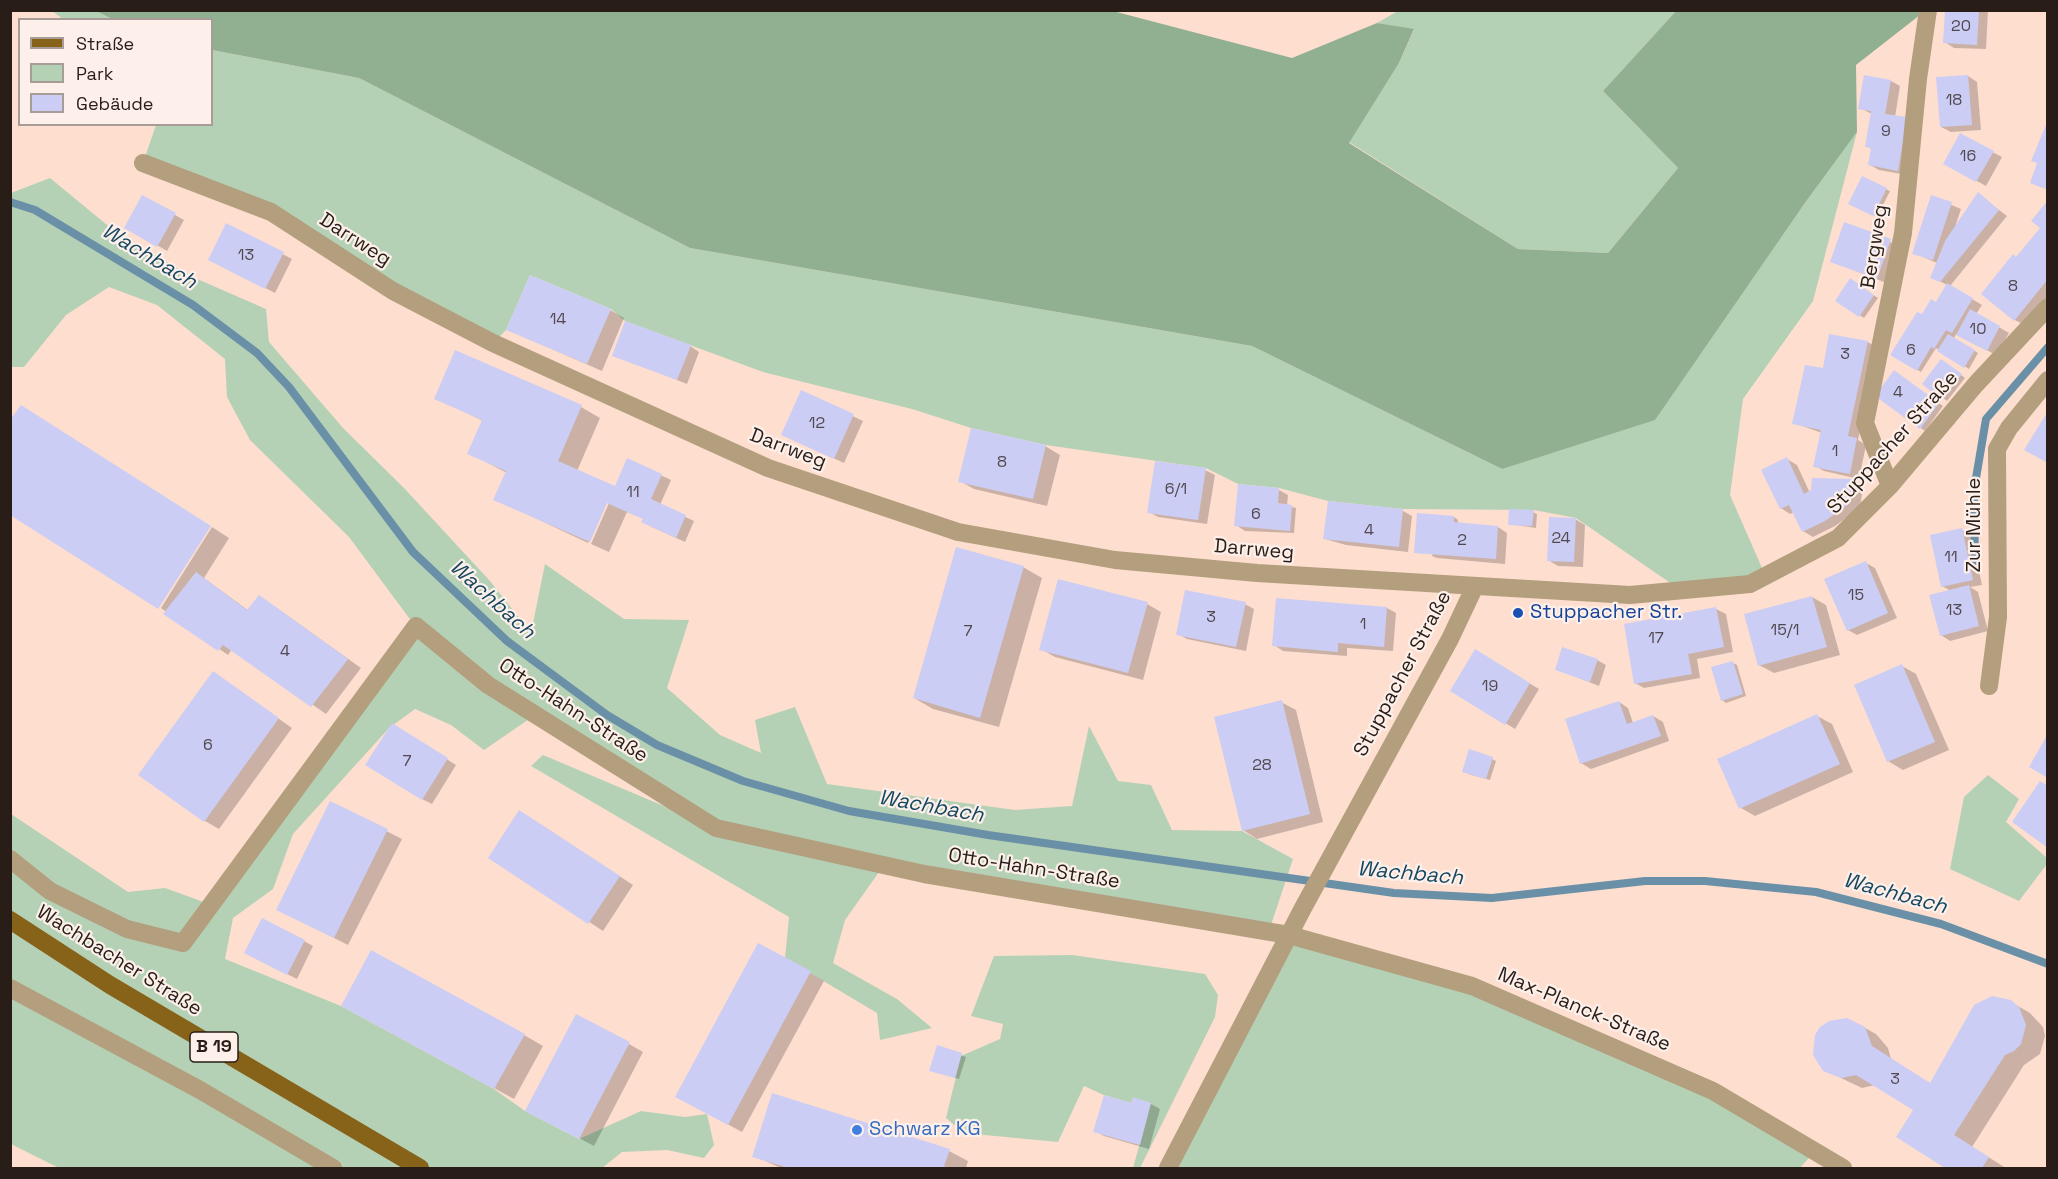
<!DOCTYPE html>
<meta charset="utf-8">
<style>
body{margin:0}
#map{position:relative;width:2058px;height:1179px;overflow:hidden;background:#fedecf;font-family:"Space Grotesk",sans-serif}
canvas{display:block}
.frame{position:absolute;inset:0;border:12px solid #291d18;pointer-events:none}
.legend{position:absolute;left:18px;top:18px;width:195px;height:108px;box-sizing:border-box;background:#fdf0ea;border:2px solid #a89c96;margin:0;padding:8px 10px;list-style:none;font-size:18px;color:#291d18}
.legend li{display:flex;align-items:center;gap:12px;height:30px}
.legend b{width:30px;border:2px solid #a89c96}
</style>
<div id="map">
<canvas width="2058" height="1179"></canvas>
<div class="frame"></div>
<ul class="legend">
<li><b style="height:8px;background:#876219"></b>Straße</li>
<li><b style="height:16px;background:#b4d1b5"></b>Park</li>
<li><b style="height:16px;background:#cbcdf5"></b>Gebäude</li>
</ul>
</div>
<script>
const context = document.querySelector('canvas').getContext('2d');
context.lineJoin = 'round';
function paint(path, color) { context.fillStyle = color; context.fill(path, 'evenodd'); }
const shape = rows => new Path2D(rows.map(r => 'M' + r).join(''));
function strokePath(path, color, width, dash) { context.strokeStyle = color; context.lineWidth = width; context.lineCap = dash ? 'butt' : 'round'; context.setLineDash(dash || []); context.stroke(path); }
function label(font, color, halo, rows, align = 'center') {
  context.font = font + ' "Space Grotesk",sans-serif'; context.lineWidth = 4.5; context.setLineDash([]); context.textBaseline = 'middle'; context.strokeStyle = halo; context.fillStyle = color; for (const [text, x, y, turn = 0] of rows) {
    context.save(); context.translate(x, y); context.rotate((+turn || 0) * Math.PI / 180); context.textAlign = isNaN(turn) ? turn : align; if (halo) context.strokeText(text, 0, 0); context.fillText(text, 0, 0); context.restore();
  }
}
paint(shape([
 [52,11,96,11,112,19,63,19],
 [1398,11,1676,11,1603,91,1678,168,1608,253,1518,249,1349,142,1399,63,1414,30,1377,23],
 [212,50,359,78,690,248,1252,346,1502,469,1802,207,1857,132,1813,301,1743,399,1730,495,1766,577,1682,591,1576,518,1534,510,1403,509,1328,501,1279,488,1238,484,1206,468,1046,445,971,428,912,409,763,372,625,321,611,309,530,275,506,330,493,343,271,212,143,163,156,125,212,124],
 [50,178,118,234,195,278,266,309,269,342,343,428,404,488,490,581,531,633,545,564,624,619,689,620,667,688,720,735,761,753,755,720,795,707,827,784,1015,810,1072,806,1089,726,1118,781,1151,785,1172,830,1242,831,1293,859,1269,931,884,865,845,920,833,963,897,999,932,1028,880,1040,877,1013,785,958,789,917,531,766,543,755,711,826,535,715,484,750,451,725,415,709,389,728,293,834,273,889,233,918,225,959,341,1006,494,1089,525,1111,579,1139,641,1111,685,1117,707,1114,714,1145,704,1158,667,1150,622,1152,602,1168,59,1168,11,1144,11,814,128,892,165,888,212,905,415,626,349,537,250,440,227,397,225,359,157,305,109,287,66,315,24,367,11,367,11,193],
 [1988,775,2019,799,2006,822,2047,858,2047,864,2019,901,1950,869,1964,797],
 [1289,935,1472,986,1713,1091,1815,1151,1800,1168,1168,1168],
 [1072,955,1205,974,1218,995,1215,1017,1140,1168,1133,1168,1151,1103,1133,1098,1131,1103,1104,1095,1084,1086,1058,1142,964,1133,946,1118,961,1056,1000,1039,1003,1024,971,1016,994,956]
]), '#b4d1b5');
paint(shape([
 [1109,10,1292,58,1377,23,1414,29,1399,63,1349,143,1518,249,1608,253,1678,168,1603,91,1676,11,1925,11,1856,65,1857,132,1802,207,1655,420,1502,469,1252,346,690,248,359,78,212,50,212,20,112,19,96,11]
]), '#91b092');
paint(shape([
 [1947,10,1988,10,1986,49,1954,48,1945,42],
 [1968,76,1977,82,1981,130,1951,132,1941,127],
 [1865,77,1891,81,1900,86,1895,117,1906,119,1907,175,1879,170,1870,165,1873,150,1867,146,1872,114,1860,108],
 [1960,135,2002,157,1986,186,1945,163],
 [1863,178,1890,191,1877,217,1850,203],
 [1978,194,2007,216,1950,286,1982,305,1976,314,2009,333,1996,355,1956,334,1954,338,1978,353,1969,369,1936,348,1921,372,1892,355,1922,316,1936,304,1947,285,1932,277,1937,263,1914,253,1932,197,1961,209,1955,227],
 [143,197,184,220,167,251,126,227],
 [2048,203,2048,296,2024,325,2015,320,2017,258,2047,232],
 [1845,224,1900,246,1886,283,1832,261],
 [227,225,292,259,275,293,219,264],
 [1850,280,1878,298,1864,318,1837,300],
 [610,310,624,318,602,371,508,330],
 [1868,342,1877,348,1858,440,1866,445,1859,479,1824,471,1815,466,1822,433,1794,423,1824,370],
 [690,346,699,352,687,384,614,355],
 [456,352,581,407,600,418,577,471,613,487,588,543,495,499,507,473,469,453,483,421,436,398],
 [1946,363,1965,378,1947,401,1943,398],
 [802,392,863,421,844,463,792,439],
 [1877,396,1929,396,1943,406,1925,431],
 [1045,446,1060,455,1047,506,974,489,960,481],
 [1787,459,1797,465,1810,493,1812,491,1813,479,1854,480,1863,486,1860,508,1835,526,1813,537,1803,531,1794,512,1790,514,1781,508],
 [628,460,671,480,660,505,694,521,685,542,652,527,643,522,644,519,627,512,609,552,591,544],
 [1205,470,1215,475,1207,524,1158,517,1149,512],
 [1239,486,1279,490,1288,495,1287,506,1296,508,1294,533,1245,531,1236,525],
 [1329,503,1403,511,1412,516,1408,552,1346,545,1325,539],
 [1533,512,1537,514,1536,528,1510,524],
 [1454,517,1458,520,1458,524,1498,527,1507,533,1505,564,1437,558,1432,556,1433,553,1416,552],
 [1575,519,1585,525,1583,567,1558,566,1548,560],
 [212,527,229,538,204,578,249,611,260,596,361,668,326,714,232,649,228,655,161,608],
 [1962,530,1971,535,1982,585,1970,587,1978,592,1988,631,1950,641,1941,635,1951,591,1942,586],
 [1866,563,1875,568,1897,618,1857,635,1848,630],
 [1023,567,1042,578,999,727,933,709,914,698],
 [1812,597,1826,605,1840,655,1774,673,1759,665],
 [1147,604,1161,612,1143,680,1055,657,1041,649],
 [1245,604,1254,609,1246,651,1187,639,1178,634],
 [1387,608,1396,613,1393,651,1347,648,1347,656,1283,651,1274,645],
 [1716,609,1726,614,1733,652,1697,659,1700,678,1644,688,1635,683],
 [1476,651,1539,689,1515,729,1452,690],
 [1597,660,1606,665,1599,686,1556,669],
 [1733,663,1737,665,1746,696,1726,703,1722,700],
 [1902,666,1916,674,1949,750,1903,770,1888,761],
 [213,673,292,728,219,829,205,821],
 [1281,702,1296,710,1323,822,1257,839,1243,830],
 [1619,702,1628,708,1633,723,1653,716,1663,722,1669,741,1591,769,1581,763],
 [1817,716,1832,724,1853,772,1755,816,1741,808],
 [393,725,456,765,432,804,422,799],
 [1492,759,1496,761,1490,780,1468,774],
 [331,803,402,839,348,945,292,917],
 [534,820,633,885,603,931,490,857],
 [304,941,313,946,297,979,255,958],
 [810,973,824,981,742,1132,692,1105],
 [2011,1002,2030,1013,2043,1027,2045,1036,2040,1054,2024,1065,1972,1147,2006,1168,1948,1168,1898,1137,1915,1110,1875,1085,1862,1088,1824,1070,1856,1023,1876,1034,1888,1048,1891,1059,1931,1084],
 [362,1016,524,1035,543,1046,514,1099],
 [629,1044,643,1052,594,1146,541,1118],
 [938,1047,966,1057,959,1079,935,1072],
 [1151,1104,1160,1109,1149,1149,1104,1136,1095,1131,1133,1105],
 [949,1151,968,1161,966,1168,781,1168,754,1156]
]), '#0003');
strokePath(shape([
 [10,202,35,210,193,305,257,353,289,387,413,552,507,641,607,715,657,745,743,781,849,811,988,835,1394,893,1492,898,1645,881,1705,881,1816,892,1941,924,2048,964],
 [1975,563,1974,490,1986,419,2048,347]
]), '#6a90a8', 8);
paint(shape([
 [1945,10,1979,10,1977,45,1943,43],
 [1864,75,1891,80,1885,114,1907,117,1898,171,1868,165,1871,148,1865,147,1871,111,1858,109],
 [1968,75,1972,125,1940,127,1936,77],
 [2048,120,2048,190,2030,183,2037,163,2031,161],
 [1960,133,1994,151,1976,182,1943,164],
 [1862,176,1887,188,1873,216,1848,204],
 [1978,192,1999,210,1940,282,1930,278,1945,241],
 [142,195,176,213,157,247,124,228],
 [1931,195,1952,202,1933,260,1912,254],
 [2048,200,2048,279,2014,321,1981,294,2013,254,2016,257,2040,228,2031,221],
 [1844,222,1891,239,1877,279,1830,262],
 [226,223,284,252,265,289,208,260],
 [530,275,611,309,587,364,506,330],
 [1850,278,1874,295,1859,317,1835,301],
 [1947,283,1973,298,1952,333,1946,330,1934,349,1931,347,1917,371,1890,355,1917,312,1922,314,1931,299,1936,302],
 [1970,309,2000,326,1987,351,1956,335],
 [625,321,691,345,677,380,612,356],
 [1829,334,1868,341,1848,436,1857,438,1850,474,1813,467,1821,430,1792,424,1805,365,1823,368],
 [1948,334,1975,350,1964,368,1937,351],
 [455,350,582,405,558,461,615,486,627,458,662,474,651,499,686,515,676,538,641,522,643,519,607,503,590,542,493,500,506,471,467,454,482,420,434,399],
 [1941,359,1962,374,1942,400,1922,384],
 [1894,370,1939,403,1920,429,1875,396],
 [801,390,854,414,834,459,781,435],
 [21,405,211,526,158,609,10,515,10,420],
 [2048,411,2048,463,2024,450],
 [971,428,1046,445,1033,499,958,482],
 [1787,457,1804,494,1811,490,1812,478,1854,479,1850,503,1825,521,1802,532,1789,505,1780,509,1761,470],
 [1155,461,1206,468,1198,520,1147,513],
 [1238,484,1279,488,1278,503,1292,505,1290,531,1234,526],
 [1328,501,1403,509,1399,547,1323,539],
 [1509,509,1534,510,1532,526,1508,525],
 [1417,513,1454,516,1454,522,1498,526,1496,559,1414,553],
 [1549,517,1576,518,1574,562,1547,561],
 [1962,528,1973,580,1941,587,1930,535],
 [956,547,1024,566,980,718,913,698],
 [1866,561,1888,613,1847,631,1824,579],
 [196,572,247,610,259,595,348,659,311,707,223,645,218,651,163,614],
 [1058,579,1148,602,1128,673,1039,650],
 [1969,585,1979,626,1940,636,1929,595],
 [1185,590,1246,602,1236,647,1176,635],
 [1812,596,1827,647,1758,666,1744,614],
 [1276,598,1387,607,1384,647,1338,643,1338,652,1272,646],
 [1716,607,1724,647,1688,654,1692,674,1634,684,1624,624],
 [1562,647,1598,659,1590,682,1555,670],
 [1475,649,1530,683,1505,725,1450,691],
 [1733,661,1743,694,1721,701,1711,667],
 [1902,664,1935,742,1887,762,1854,685],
 [213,671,279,718,204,822,138,775],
 [1282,700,1310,814,1242,831,1214,717],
 [1619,701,1627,724,1653,715,1661,736,1580,764,1565,719],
 [1817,714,1840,764,1739,809,1717,759],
 [392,723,448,758,422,800,365,765],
 [2046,737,2048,738,2048,778,2029,767],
 [1469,749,1493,757,1486,779,1462,772],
 [2040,781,2048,786,2048,848,2012,822],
 [330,801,388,829,334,938,276,910],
 [519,810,620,876,588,924,488,858],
 [262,918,305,940,287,975,244,953],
 [758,943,811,971,728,1125,675,1097],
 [371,950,525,1034,494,1089,341,1006],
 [1992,996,2011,1000,2019,1007,2026,1025,2021,1044,2014,1051,2005,1055,1954,1135,1989,1157,1982,1168,1945,1168,1896,1137,1913,1110,1856,1075,1841,1078,1823,1071,1813,1055,1815,1035,1820,1027,1829,1021,1847,1018,1865,1027,1872,1046,1930,1083,1974,1005],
 [576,1014,630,1042,579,1139,525,1111],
 [937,1045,962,1053,955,1078,929,1071],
 [772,1093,950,1149,944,1166,949,1168,789,1168,752,1157],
 [1104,1095,1131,1103,1133,1097,1151,1103,1140,1145,1093,1132]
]), '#cbcdf5');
strokePath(shape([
 [143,163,271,212,393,291,493,343,768,468,958,532,1115,560,1257,573,1630,595,1750,584,1838,538,1890,486,1976,384,2048,307],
 [1890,486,1865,423,1903,233,1918,79,1928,10],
 [1989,686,1998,617,1997,449,2009,428,2048,380],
 [10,859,50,891,127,929,183,943,416,626,488,685,716,828,924,874,1289,935,1472,986,1713,1091,1843,1168],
 [10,988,200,1090,333,1168],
 [1168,1168,1303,908,1450,639,1475,586]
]), '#b39f7d', 18);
strokePath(shape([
 [10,920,110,985,420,1168]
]), '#876219', 18);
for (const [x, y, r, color] of [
 [1518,613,6,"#1a4fb4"],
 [857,1130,6,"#3f7fe0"]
]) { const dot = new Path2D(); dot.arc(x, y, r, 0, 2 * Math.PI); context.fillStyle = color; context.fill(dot); strokePath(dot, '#fdf0ea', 2); }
label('16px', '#52494f', null, [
 ["20",1961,27],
 ["18",1954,101],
 ["9",1886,132],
 ["16",1968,157],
 ["13",246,256],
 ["8",2013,287],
 ["14",558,320],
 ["10",1978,330],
 ["6",1911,351],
 ["3",1845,355],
 ["4",1898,393],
 ["12",817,424],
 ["1",1835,452],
 ["8",1002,463],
 ["6/1",1176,490],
 ["11",633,493],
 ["6",1256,515],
 ["4",1369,531],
 ["24",1561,539],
 ["2",1462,541],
 ["11",1951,558],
 ["15",1856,596],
 ["13",1954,611],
 ["3",1211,618],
 ["1",1363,625],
 ["15/1",1785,631],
 ["7",968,632],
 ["17",1656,639],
 ["4",285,652],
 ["19",1490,687],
 ["6",208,746],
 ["7",407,762],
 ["28",1262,766],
 ["3",1895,1080]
]);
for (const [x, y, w] of [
 [214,1047,48]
]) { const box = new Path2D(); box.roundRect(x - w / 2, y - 15, w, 30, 4.5); context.fillStyle = '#fdf0ea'; context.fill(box); strokePath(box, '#291d18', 1.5); }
label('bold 18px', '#291d18', null, [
 ["B 19",214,1047]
]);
label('20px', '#291d18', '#fdf0ea', [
 ["Darrweg",355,240,33],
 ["Bergweg",1875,247,-81],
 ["Stuppacher Straße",1893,443,-48],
 ["Darrweg",788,449,21],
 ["Zur Mühle",1975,525,-90],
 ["Darrweg",1254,550,5],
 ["Stuppacher Straße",1403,674,-62],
 ["Otto-Hahn-Straße",573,711,33],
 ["Otto-Hahn-Straße",1034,869,9],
 ["Wachbacher Straße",119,961,32],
 ["Max-Planck-Straße",1584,1010,23]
]);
label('20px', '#164399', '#fdf0ea', [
 ["Stuppacher Str.",1530,613]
], 'left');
label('20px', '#366cbe', '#fdf0ea', [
 ["Schwarz KG",869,1130]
], 'left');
label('italic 21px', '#164761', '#fdf0ea', [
 ["Wachbach",149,257,31],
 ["Wachbach",492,600,42],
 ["Wachbach",931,807,10],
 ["Wachbach",1410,874,5],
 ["Wachbach",1895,894,15]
]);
</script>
